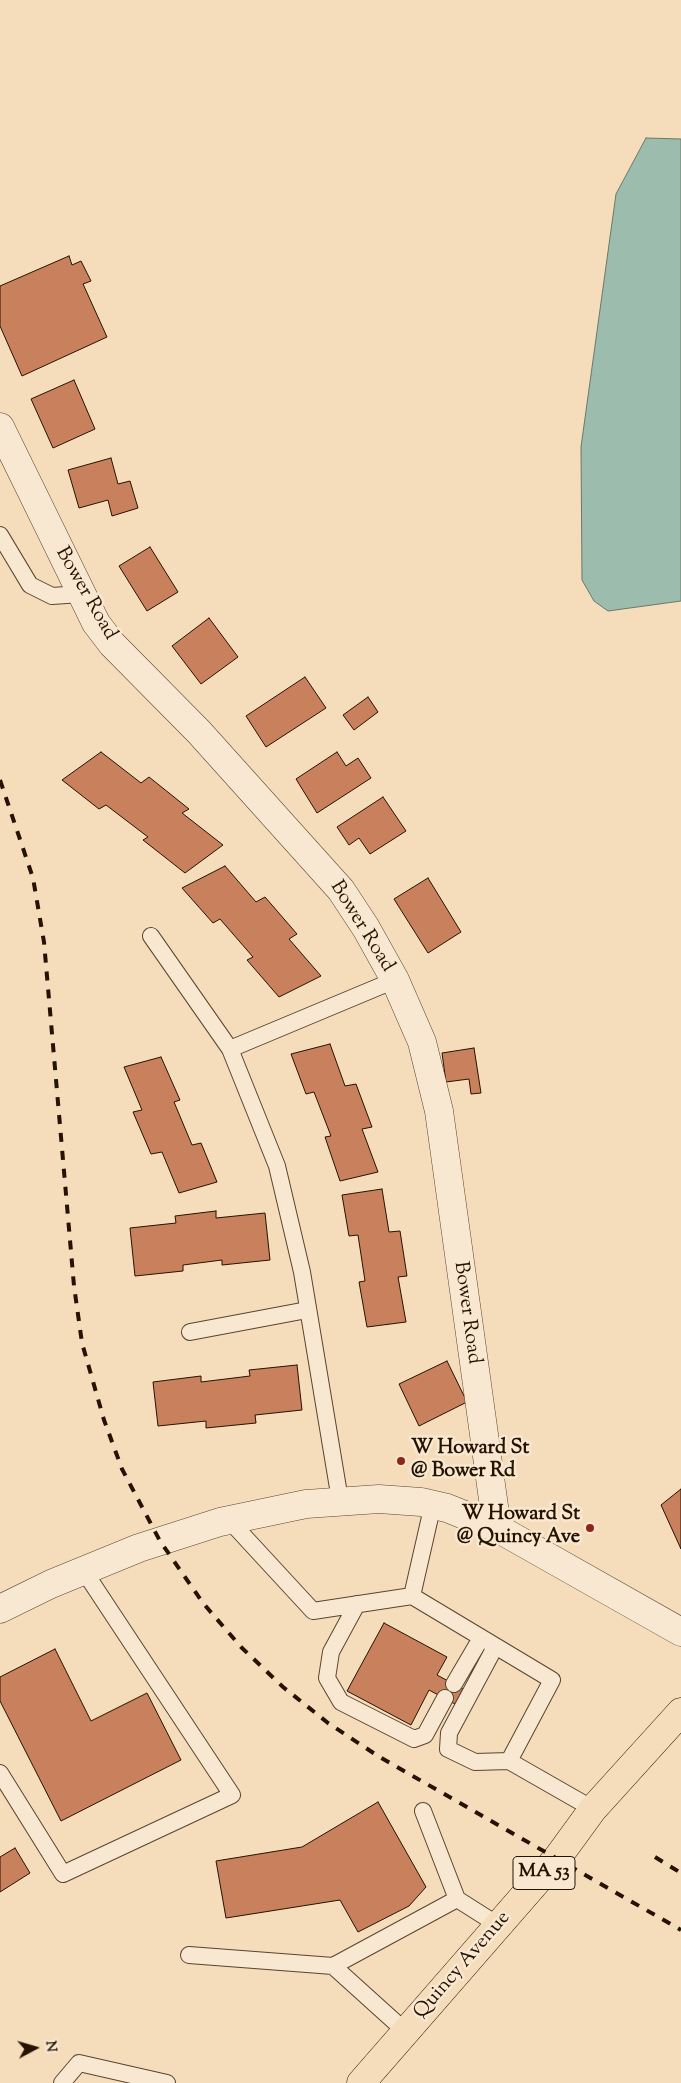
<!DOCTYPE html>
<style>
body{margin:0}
#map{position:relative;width:681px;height:2083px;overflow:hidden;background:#f5dcba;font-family:"Sorts Mill Goudy",serif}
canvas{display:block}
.north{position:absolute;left:10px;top:2023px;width:50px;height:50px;-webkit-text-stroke:4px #f8e8d2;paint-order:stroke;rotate:84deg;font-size:14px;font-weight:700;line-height:20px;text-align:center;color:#251300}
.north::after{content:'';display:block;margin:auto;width:18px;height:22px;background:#251300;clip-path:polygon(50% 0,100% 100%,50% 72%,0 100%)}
</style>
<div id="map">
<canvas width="681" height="2083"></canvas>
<div class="north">N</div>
</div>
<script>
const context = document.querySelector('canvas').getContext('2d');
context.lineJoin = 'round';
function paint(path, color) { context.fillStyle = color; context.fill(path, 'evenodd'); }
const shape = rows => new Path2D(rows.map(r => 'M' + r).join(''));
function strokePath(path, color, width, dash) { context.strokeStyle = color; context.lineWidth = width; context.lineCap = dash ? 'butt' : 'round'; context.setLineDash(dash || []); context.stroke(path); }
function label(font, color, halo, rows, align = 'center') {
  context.font = font + ' "Sorts Mill Goudy",serif'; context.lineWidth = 5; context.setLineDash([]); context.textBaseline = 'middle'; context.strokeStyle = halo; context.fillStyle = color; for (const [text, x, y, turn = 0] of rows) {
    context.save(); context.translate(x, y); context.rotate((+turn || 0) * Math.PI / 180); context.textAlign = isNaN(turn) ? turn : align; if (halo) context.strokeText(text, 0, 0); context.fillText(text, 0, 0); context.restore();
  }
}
const water = shape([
 [646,138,681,139,681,601,608,611,594,601,582,580,581,447,616,194,646,138]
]);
paint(water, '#9cbcad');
strokePath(water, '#6c7868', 1);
const building = shape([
 [69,256,72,265,81,261,91,281,83,284,107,337,22,376,0,326,0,286,69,256],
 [74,380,95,429,53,448,31,399,74,380],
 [111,458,118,484,130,481,138,508,112,516,108,500,79,508,68,470,111,458],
 [150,547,178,592,147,611,119,566,150,547],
 [209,618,238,657,201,684,172,646,209,618],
 [305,677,326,708,266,747,246,716,305,677],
 [368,697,378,712,354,730,343,715,368,697],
 [101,752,141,783,149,777,189,809,182,813,223,845,185,873,143,840,148,837,106,805,99,809,62,780,101,752],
 [337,752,346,766,358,758,371,778,317,813,296,779,337,752],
 [383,797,406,831,370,854,359,838,349,845,337,827,383,797],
 [225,866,256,902,265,897,297,934,289,939,321,976,279,997,247,960,253,957,220,919,213,923,182,888,225,866],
 [428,878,461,932,428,953,394,899,428,878],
 [330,1044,345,1086,356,1084,372,1127,362,1129,378,1172,340,1181,325,1137,331,1136,314,1092,306,1094,291,1054,330,1044],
 [474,1048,481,1093,471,1094,469,1079,446,1082,442,1053,474,1048],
 [161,1057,180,1100,174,1102,192,1145,201,1143,217,1182,179,1193,162,1152,151,1154,133,1112,142,1110,124,1067,161,1057],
 [382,1189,389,1232,400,1231,407,1276,398,1277,406,1322,367,1327,359,1282,365,1281,358,1235,349,1236,342,1195,382,1189],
 [216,1211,216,1218,265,1213,270,1260,222,1265,222,1260,183,1265,183,1271,135,1276,130,1228,176,1223,175,1216,216,1211],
 [447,1361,467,1402,419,1426,399,1384,447,1361],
 [297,1365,302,1410,255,1415,256,1423,206,1428,206,1421,158,1426,153,1382,201,1376,201,1382,250,1376,249,1370,297,1365],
 [681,1489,681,1549,661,1505,681,1489],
 [384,1623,447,1657,437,1675,463,1689,455,1704,429,1690,411,1725,347,1691,384,1623],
 [55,1649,91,1721,147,1693,181,1760,61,1821,0,1701,0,1677,55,1649],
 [378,1802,426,1887,409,1906,358,1932,340,1900,226,1918,216,1861,302,1847,378,1802],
 [15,1848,30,1873,0,1892,0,1857,15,1848]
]);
paint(building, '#c9805d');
strokePath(building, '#251300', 1);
const service = shape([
 [0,535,30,585,52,596,81,594],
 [151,936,230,1049,277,1166,302,1272,340,1500],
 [230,1049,395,980],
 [190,1332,307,1310],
 [229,1520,313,1611,412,1596,552,1680,509,1761,593,1809],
 [412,1596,433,1504],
 [357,1604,331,1652,327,1678,341,1702,414,1739,425,1735,445,1698],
 [495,1647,449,1733,448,1749,475,1762,509,1761],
 [454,1684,481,1638],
 [0,1773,63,1874,232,1795,84,1571],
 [457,1899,498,1925],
 [189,1955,333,1966,405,2031],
 [333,1966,457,1899,423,1811],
 [62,2083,79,2063,167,2083]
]);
const minor = shape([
 [0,427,96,623,112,644,199,732,341,890,366,928,395,980,422,1042,439,1111,497,1528]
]);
const tertiary = shape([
 [0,1609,51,1584,139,1548,220,1522,306,1504,379,1499,421,1502,447,1508,497,1528,681,1632]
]);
const primary = shape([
 [361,2083,558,1857,593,1809,681,1712]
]);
strokePath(service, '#59452e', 18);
strokePath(minor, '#59452e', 29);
strokePath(tertiary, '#59452e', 29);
strokePath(primary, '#251300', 29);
strokePath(service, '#f8e8d2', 16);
strokePath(minor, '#f8e8d2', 28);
strokePath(tertiary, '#f8e8d2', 28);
strokePath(primary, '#f5dcba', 28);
strokePath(shape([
 [0,780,33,878,44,942,74,1286,82,1343,104,1420,122,1469,160,1541,203,1603,241,1647,283,1687,328,1723,378,1756,681,1930],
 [655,1857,681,1873]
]), '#251300', 4, [9, 9]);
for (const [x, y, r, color] of [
 [401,1461,5,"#8f2418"],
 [590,1528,5,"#8f2418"]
]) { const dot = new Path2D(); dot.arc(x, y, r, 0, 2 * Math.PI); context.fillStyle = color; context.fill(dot); strokePath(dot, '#f8e8d2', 2); }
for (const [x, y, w] of [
 [544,1873,62]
]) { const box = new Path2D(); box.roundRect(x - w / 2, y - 16.5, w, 33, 4); context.fillStyle = '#f8e8d2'; context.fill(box); strokePath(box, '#251300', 1); }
label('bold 19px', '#251300', null, [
 ["MA 53",544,1873]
]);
label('20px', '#251300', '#f8e8d2', [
 ["Bower Road",85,594,60],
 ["Bower Road",361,927,58],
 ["Bower Road",466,1313,82],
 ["Quincy Avenue",463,1966,-49]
]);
label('bold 20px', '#251300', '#f8e8d2', [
 ["W Howard St",411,1450],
 ["@ Bower Rd",411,1473],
 ["W Howard St",580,1516,"right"],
 ["@ Quincy Ave",580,1539,"right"]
], 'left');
</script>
